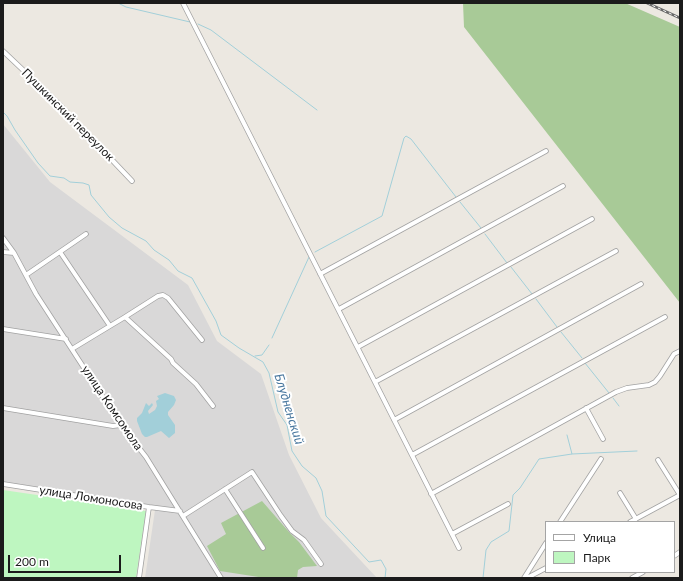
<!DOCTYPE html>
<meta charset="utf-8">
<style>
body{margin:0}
#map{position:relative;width:683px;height:581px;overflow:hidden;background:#ece8e1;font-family:Lato,sans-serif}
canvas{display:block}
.frame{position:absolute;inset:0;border:4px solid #1b1b1b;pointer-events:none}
.legend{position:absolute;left:545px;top:521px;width:130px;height:52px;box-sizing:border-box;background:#fff;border:1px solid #a4a4a4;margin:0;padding:5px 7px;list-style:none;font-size:12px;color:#1b1b1b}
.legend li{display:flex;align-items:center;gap:8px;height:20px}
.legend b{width:20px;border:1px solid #a4a4a4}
.scale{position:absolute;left:8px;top:555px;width:113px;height:18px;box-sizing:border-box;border:2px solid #1b1b1b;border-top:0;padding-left:5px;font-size:12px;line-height:14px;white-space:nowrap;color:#1b1b1b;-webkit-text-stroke:3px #fff;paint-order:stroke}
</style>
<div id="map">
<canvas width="683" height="581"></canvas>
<div class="frame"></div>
<ul class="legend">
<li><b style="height:5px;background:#fff"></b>Улица</li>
<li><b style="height:11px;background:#bef6c0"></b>Парк</li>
</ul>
<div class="scale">200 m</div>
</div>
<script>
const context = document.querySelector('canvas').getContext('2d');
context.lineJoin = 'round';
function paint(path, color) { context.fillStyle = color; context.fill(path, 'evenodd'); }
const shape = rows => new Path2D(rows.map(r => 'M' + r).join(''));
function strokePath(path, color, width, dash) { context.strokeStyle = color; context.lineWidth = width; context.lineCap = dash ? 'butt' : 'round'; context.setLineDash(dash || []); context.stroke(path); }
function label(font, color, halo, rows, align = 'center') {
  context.font = font + ' Lato,sans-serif'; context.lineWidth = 4; context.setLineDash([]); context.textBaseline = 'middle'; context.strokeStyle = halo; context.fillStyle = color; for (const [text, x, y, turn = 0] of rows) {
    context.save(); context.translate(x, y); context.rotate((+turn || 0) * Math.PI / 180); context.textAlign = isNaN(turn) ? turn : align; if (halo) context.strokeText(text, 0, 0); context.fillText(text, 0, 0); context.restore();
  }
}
paint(shape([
 [3,124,50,182,188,285,217,341,261,374,289,455,321,518,377,578,145,578,155,510,152,505,3,482]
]), '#d9d8d8');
paint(shape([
 [463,3,625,3,680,27,680,303,464,27],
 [262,501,289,532,299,542,317,566,303,567,298,570,297,578,265,578,220,571,207,546,226,534,221,523]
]), '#a8ca97');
paint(shape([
 [3,490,146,511,136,578,3,578]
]), '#bef6c0');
paint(shape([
 [165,393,174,396,176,400,174,405,168,412,168,415,175,425,175,433,169,438,161,431,147,437,145,437,142,434,137,421,137,418,142,413,146,403,149,406,152,403,153,405,148,411,149,414,155,410,157,406,156,401,159,399,157,396]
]), '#a2cfd9');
strokePath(shape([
 [118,3,126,7,190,22],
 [198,24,211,30,317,110],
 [3,112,7,116,15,130,38,163,50,176,64,178,70,182,83,183,89,185,91,195,109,217,122,228,146,241,154,250,169,260,178,271,192,278,216,321,221,335,239,348,263,362,269,373,278,412,287,425,292,451,302,466,316,478,322,491,326,516,369,562,381,560,386,569,385,578],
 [460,202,481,228],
 [485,234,507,263],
 [315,252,382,216,404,138,406,136,411,139,456,197],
 [511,267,532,294],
 [536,299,557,327],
 [561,332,582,358],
 [272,338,309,257],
 [255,356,262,355,269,345],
 [585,363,609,393],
 [613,398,619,406],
 [572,454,637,451],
 [483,578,486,550,491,542,509,531,513,495,520,488,539,459,572,454,567,435]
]), '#a2cfd9', 1);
const minor = shape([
 [183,3,459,548],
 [3,51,60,105,132,181],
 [3,238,14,253,36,294,121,425,146,457,221,578],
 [3,252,14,253],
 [60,252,110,326,125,317,171,359,173,363,196,384,213,406],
 [320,274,546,151],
 [26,275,86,234],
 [339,309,563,186],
 [125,317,158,296,163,295,168,298,202,340],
 [3,329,66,339],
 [358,347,592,219],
 [72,349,110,326],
 [375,382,616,251],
 [3,408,113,426,121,425],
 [586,408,603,439],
 [394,420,641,284],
 [412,455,665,317],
 [3,484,149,507,180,511],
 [225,489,263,548],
 [620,493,636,519],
 [431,494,616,392,627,388,649,385,655,382,660,376,674,354,680,351],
 [183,516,252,472,281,516,292,531,304,540,321,564],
 [560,522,601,459],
 [630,522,680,495,658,460],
 [452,534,508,504],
 [674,556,680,552],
 [139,578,149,507],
 [524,578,546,543],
 [527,578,546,568],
 [632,578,643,572]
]);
strokePath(minor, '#a2a2a2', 5.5);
strokePath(minor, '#fff', 4);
const rail = shape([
 [647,3,680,18]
]);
strokePath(rail, '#696969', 2.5);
strokePath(rail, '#fff', 1, [3]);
label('12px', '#1b1b1b', '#fff', [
 ["Пушкинский переулок",68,115,45],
 ["улица Комсомола",112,408,56],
 ["улица Ломоносова",91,498,9]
]);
label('italic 13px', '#4a789f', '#fff', [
 ["Блудненский",289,409,73]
]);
</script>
